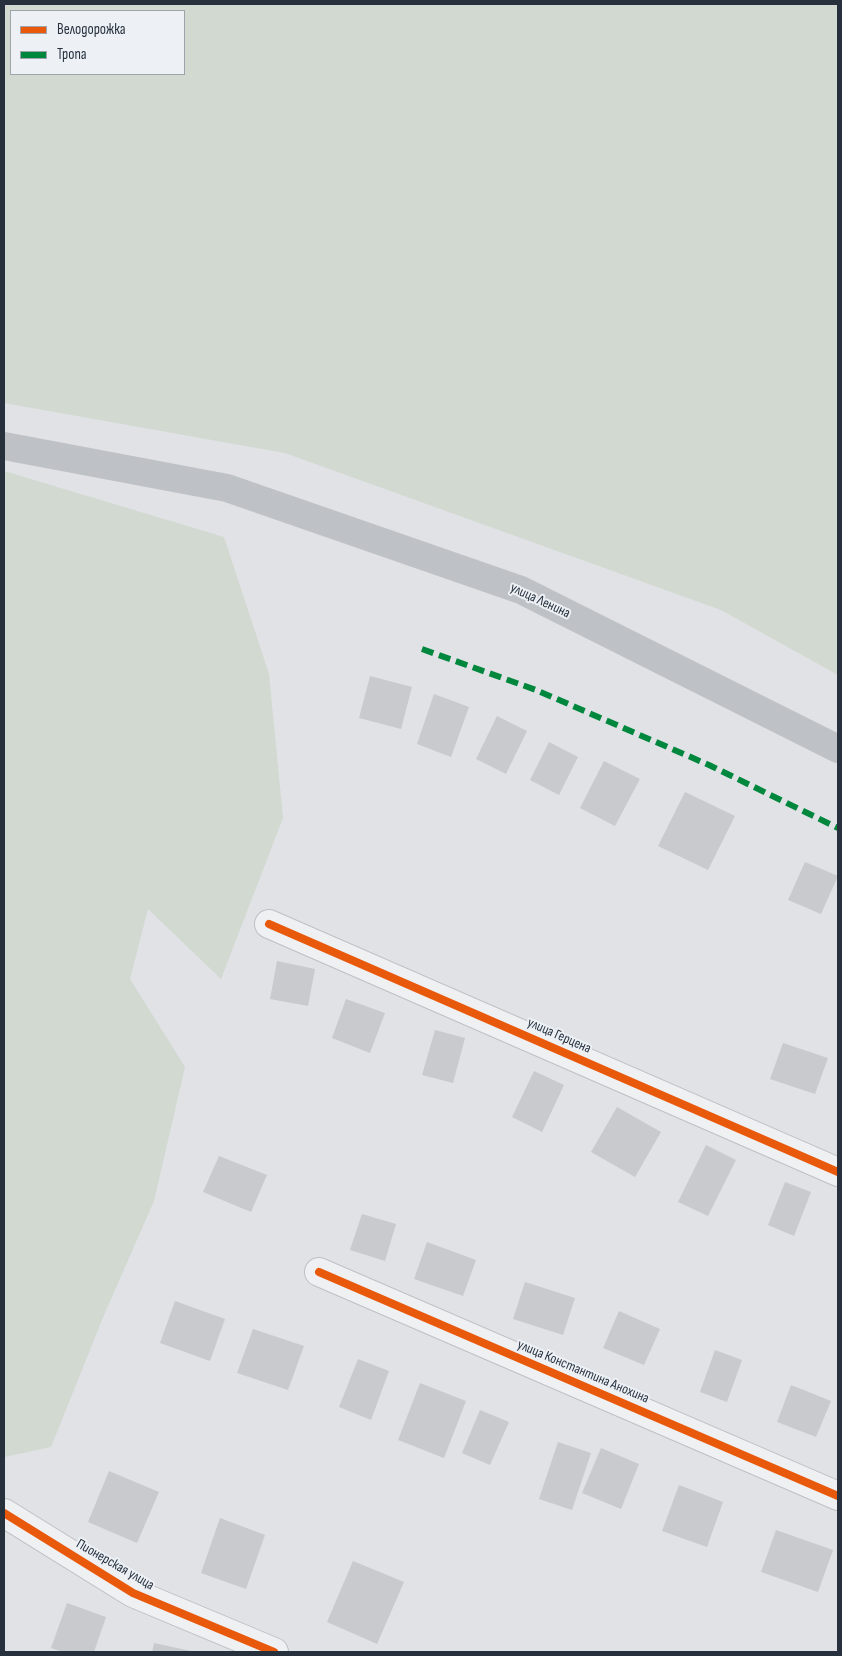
<!DOCTYPE html>
<meta charset="utf-8">
<style>
body{margin:0}
#map{position:relative;width:842px;height:1656px;overflow:hidden;background:#e0e2e5;font-family:"Sofia Sans Condensed",sans-serif}
canvas{display:block}
.frame{position:absolute;inset:0;border:5px solid #27313e;pointer-events:none}
.legend{position:absolute;left:10px;top:10px;width:175px;height:65px;box-sizing:border-box;background:#edf1f5;border:1px solid #9ea4ac;margin:0;padding:6px 9px;list-style:none;font-size:15px;color:#27313e}
.legend li{display:flex;align-items:center;gap:10px;height:25px}
.legend b{width:25px;border:1px solid #9ea4ac}
</style>
<div id="map">
<canvas width="842" height="1656"></canvas>
<div class="frame"></div>
<ul class="legend">
<li><b style="height:6px;background:#e8590c"></b>Велодорожка</li>
<li><b style="height:6px;background:#00873e"></b>Тропа</li>
</ul>
</div>
<script>
const context = document.querySelector('canvas').getContext('2d');
context.lineJoin = 'round';
function paint(path, color) { context.fillStyle = color; context.fill(path, 'evenodd'); }
const shape = rows => new Path2D(rows.map(r => 'M' + r).join(''));
function strokePath(path, color, width, dash) { context.strokeStyle = color; context.lineWidth = width; context.lineCap = dash ? 'butt' : 'round'; context.setLineDash(dash || []); context.stroke(path); }
function label(font, color, halo, rows, align = 'center') {
  context.font = font + ' "Sofia Sans Condensed",sans-serif'; context.lineWidth = 4; context.setLineDash([]); context.textBaseline = 'middle'; context.strokeStyle = halo; context.fillStyle = color; for (const [text, x, y, turn = 0] of rows) {
    context.save(); context.translate(x, y); context.rotate((+turn || 0) * Math.PI / 180); context.textAlign = isNaN(turn) ? turn : align; if (halo) context.strokeText(text, 0, 0); context.fillText(text, 0, 0); context.restore();
  }
}
paint(shape([
 [4,4,838,4,838,675,721,610,285,453,4,403],
 [11,11,184,11,184,74,11,74],
 [4,471,224,537,269,674,283,818,221,979,148,909,130,979,185,1067,154,1201,104,1315,51,1447,4,1457]
]), '#d1d9d0');
paint(shape([
 [370,676,412,687,401,729,359,718],
 [434,694,469,707,451,757,417,744],
 [497,716,527,731,506,774,476,759],
 [549,742,578,757,559,795,530,780],
 [604,761,640,779,615,826,580,808],
 [685,792,735,816,708,870,658,846],
 [805,862,838,876,821,914,788,900],
 [277,961,315,969,308,1006,270,999],
 [346,999,385,1013,370,1053,332,1038],
 [435,1030,465,1038,453,1083,422,1075],
 [783,1043,828,1058,815,1094,770,1079],
 [534,1071,564,1085,542,1132,512,1117],
 [617,1107,661,1132,635,1177,591,1152],
 [706,1145,736,1160,708,1216,678,1202],
 [219,1156,267,1175,251,1212,203,1192],
 [785,1182,811,1192,794,1236,768,1225],
 [362,1214,396,1224,385,1261,350,1250],
 [427,1242,476,1260,463,1296,414,1279],
 [525,1282,575,1298,563,1335,513,1319],
 [175,1301,225,1319,210,1361,160,1343],
 [619,1311,660,1329,644,1365,603,1348],
 [253,1329,304,1346,288,1390,237,1373],
 [715,1350,742,1360,727,1402,700,1392],
 [358,1359,389,1371,371,1420,339,1407],
 [420,1383,466,1401,444,1458,398,1440],
 [791,1385,831,1401,816,1437,777,1422],
 [480,1410,509,1422,490,1465,462,1453],
 [558,1442,591,1453,572,1510,539,1499],
 [601,1448,639,1464,621,1509,582,1493],
 [109,1471,159,1492,137,1543,88,1522],
 [679,1485,723,1502,707,1547,662,1531],
 [220,1518,265,1535,246,1589,201,1573],
 [776,1530,833,1550,818,1592,761,1572],
 [353,1561,404,1582,377,1644,327,1622],
 [67,1603,106,1617,94,1652,63,1652,51,1648],
 [154,1643,191,1651,191,1652,152,1652]
]), '#c8cacd');
const street = shape([
 [269,924,838,1172],
 [319,1272,838,1496],
 [4,1513,133,1593,274,1652]
]);
strokePath(street, '#bec0c3', 30);
strokePath(street, '#eff0f2', 28);
strokePath(shape([
 [4,446,227,488,521,590,838,749]
]), '#bec1c5', 28);
strokePath(shape([
 [422,649,536,690,709,765,838,828]
]), '#00873e', 6, [12, 6]);
strokePath(shape([
 [269,924,838,1172],
 [319,1272,838,1496],
 [4,1513,133,1593,274,1652]
]), '#e8590c', 8);
label('14px', '#27313e', '#edf1f5', [
 ["улица Ленина",540,601,25],
 ["улица Герцена",559,1036,24],
 ["улица Константина Анохина",583,1372,23],
 ["Пионерская улица",115,1565,30]
]);
</script>
